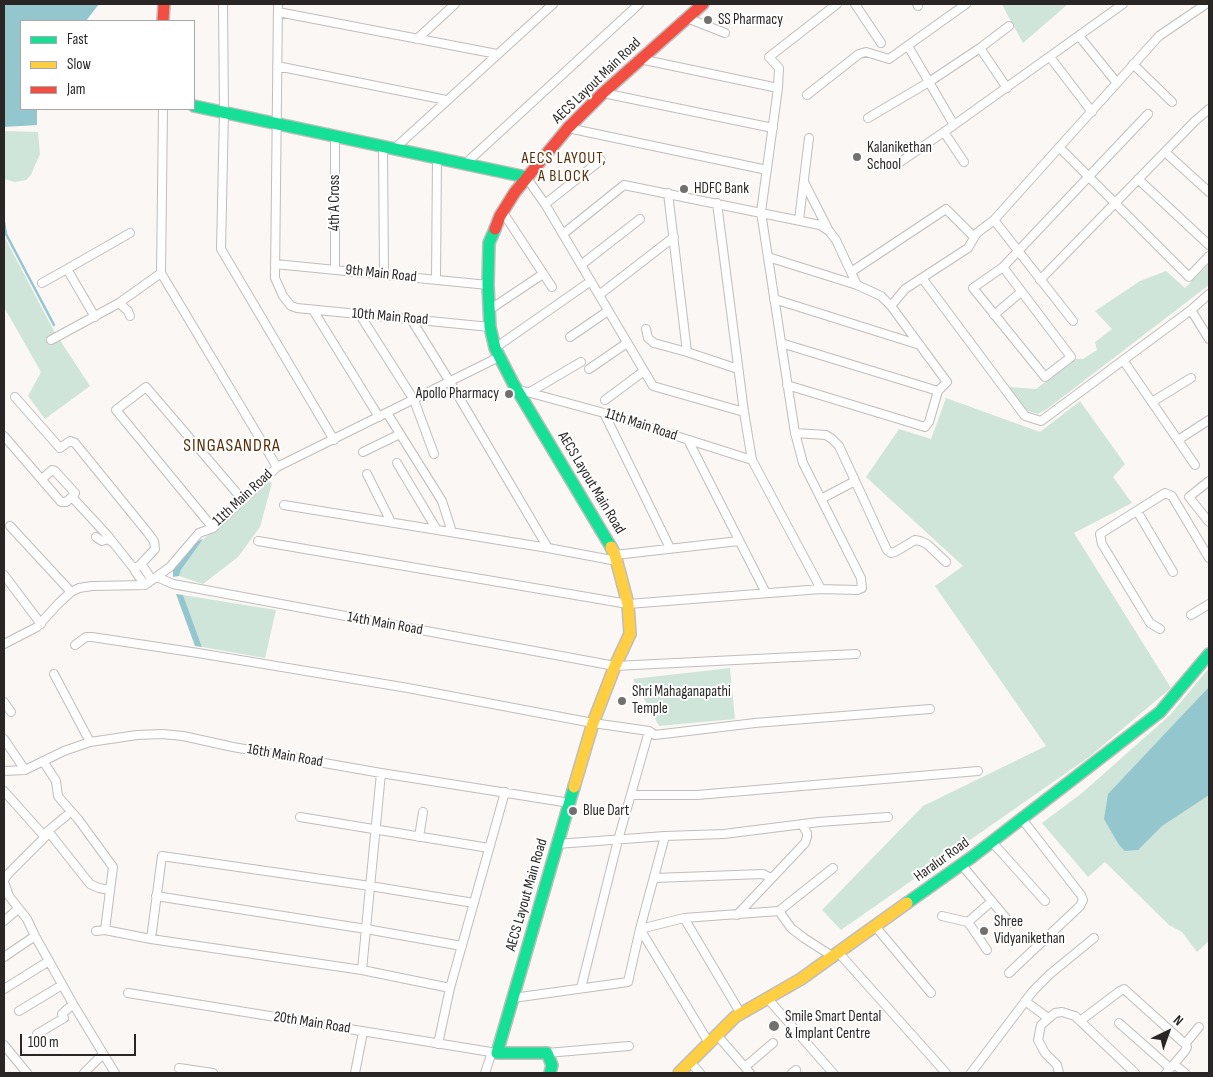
<!DOCTYPE html>
<style>
body{margin:0}
#map{position:relative;width:1213px;height:1077px;overflow:hidden;background:#faf7f5;font-family:"Sofia Sans Condensed",sans-serif}
canvas{display:block}
.frame{position:absolute;inset:0;border:5px solid #292625;pointer-events:none}
.legend{position:absolute;left:20px;top:20px;width:175px;height:90px;box-sizing:border-box;background:#fff;border:1px solid #a9a8a8;margin:0;padding:6px 9px;list-style:none;font-size:15px;color:#292625}
.legend li{display:flex;align-items:center;gap:10px;height:25px}
.legend b{width:25px;border:1px solid #a9a8a8}
.north{position:absolute;left:1143px;top:1007px;width:50px;height:50px;-webkit-text-stroke:4px #fff;paint-order:stroke;rotate:42deg;font-size:14px;font-weight:700;line-height:20px;text-align:center;color:#292625}
.north::after{content:'';display:block;margin:auto;width:18px;height:22px;background:#292625;clip-path:polygon(50% 0,100% 100%,50% 72%,0 100%)}
.scale{position:absolute;left:20px;top:1034px;width:116px;height:22px;box-sizing:border-box;border:2px solid #292625;border-top:0;padding-left:6px;font-size:15px;line-height:18px;white-space:nowrap;color:#292625;-webkit-text-stroke:4px #fff;paint-order:stroke}
</style>
<div id="map">
<canvas width="1213" height="1077"></canvas>
<div class="frame"></div>
<ul class="legend">
<li><b style="height:6px;background:#16e098"></b>Fast</li>
<li><b style="height:6px;background:#ffcf43"></b>Slow</li>
<li><b style="height:6px;background:#f24e42"></b>Jam</li>
</ul>
<div class="north">N</div>
<div class="scale">100 m</div>
</div>
<script>
const context = document.querySelector('canvas').getContext('2d');
context.lineJoin = 'round';
function paint(path, color) { context.fillStyle = color; context.fill(path, 'evenodd'); }
const shape = rows => new Path2D(rows.map(r => 'M' + r).join(''));
function strokePath(path, color, width, dash) { context.strokeStyle = color; context.lineWidth = width; context.lineCap = dash ? 'butt' : 'round'; context.setLineDash(dash || []); context.stroke(path); }
function label(font, color, halo, rows, align = 'center') {
  context.font = font + ' "Sofia Sans Condensed",sans-serif'; context.lineWidth = 4; context.setLineDash([]); context.textBaseline = 'middle'; context.strokeStyle = halo; context.fillStyle = color; for (const [text, x, y, turn = 0] of rows) {
    context.save(); context.translate(x, y); context.rotate((+turn || 0) * Math.PI / 180); context.textAlign = isNaN(turn) ? turn : align; if (halo) context.strokeText(text, 0, 0); context.fillText(text, 0, 0); context.restore();
  }
}
paint(shape([
 [1002,4,1068,4,1023,43,1009,18],
 [4,131,38,132,40,154,31,175,26,180,15,182,4,179],
 [4,236,54,331,90,386,45,419,28,396,41,372,4,307],
 [1209,264,1209,285,1047,409,1038,414,1025,410,1009,387,1036,389,1075,359,1083,359,1097,350,1095,342,1112,329,1095,311,1140,281,1166,271,1185,288],
 [946,398,1040,432,1080,401,1125,464,1113,477,1132,503,1074,533,1171,688,1089,757,841,930,822,910,923,806,1046,746,935,586,963,566,866,477,899,429,931,439],
 [268,480,272,483,260,527,238,557,203,584,179,576,181,570,203,539,224,524],
 [183,595,276,610,265,658,202,647],
 [730,668,735,719,659,726,633,679],
 [1209,668,1209,941,1197,952,1182,932,1169,925,1105,862,1088,877,1042,823,1082,793,1170,715]
]), '#d0e5d9');
paint(shape([
 [4,4,99,4,86,21,21,21,21,109,37,109,37,125,4,127],
 [203,539,181,570,179,576,173,577,173,569,193,543],
 [176,594,183,595,202,647,195,646],
 [1209,687,1209,795,1162,826,1138,850,1125,851,1119,845,1104,819,1108,794]
]), '#94c6ce');
strokePath(shape([
 [4,222,6,234,54,325]
]), '#94c6ce', 2.5);
const street = shape([
 [223,4,224,112,221,249,334,440],
 [278,4,275,278,283,296,291,306,297,308,490,327],
 [855,4,881,43],
 [917,4,918,6],
 [278,12,497,54],
 [687,18,725,33],
 [1079,36,1117,83],
 [417,39,455,4],
 [908,46,954,125],
 [980,48,1007,88],
 [1050,57,1092,112],
 [640,59,778,88],
 [1133,64,1172,102],
 [277,66,446,100],
 [603,93,773,128],
 [807,95,859,54,866,52,889,59,966,4],
 [163,109,161,273,277,467],
 [868,118,929,82,980,48,1009,26],
 [568,128,767,170],
 [944,132,964,162],
 [383,146,384,275],
 [1060,148,1189,277,1209,256],
 [394,149,553,4],
 [1165,152,1209,192],
 [465,164,639,4],
 [896,165,954,125,1123,4],
 [526,177,545,204,653,386,744,412],
 [1138,179,1209,245],
 [804,182,828,229],
 [668,193,687,352,738,369],
 [717,203,744,412,752,460,821,589],
 [545,204,601,160],
 [502,211,552,287],
 [799,220,809,138],
 [994,220,1073,321],
 [563,234,624,185,820,225,829,231,836,240,857,285],
 [768,257,857,285,881,296,891,306,947,382,938,391,781,343],
 [275,264,488,285],
 [581,265,640,219],
 [1003,267,1071,357,1045,377,973,288,1003,267,1148,114],
 [335,270,335,136],
 [851,272,946,209,974,237],
 [922,278,1025,416,1041,421,1191,310,1209,294],
 [436,280,437,158],
 [1040,280,1195,121,1209,109],
 [42,283,67,269],
 [599,295,674,237],
 [774,299,920,345],
 [119,303,128,311,130,316],
 [891,306,905,289,968,248,977,233,994,220,1159,36,1206,4],
 [313,310,379,417],
 [489,310,543,274],
 [1191,310,1209,339],
 [360,315,414,400,434,454],
 [994,315,1021,292],
 [95,317,67,269,130,233],
 [411,319,450,382,548,548],
 [646,329,648,338,654,343,687,352],
 [570,337,608,311],
 [51,340,119,303,161,273],
 [495,348,591,281],
 [1123,360,1195,465],
 [589,369,627,343],
 [787,385,925,427,929,422,938,391],
 [516,389,604,413,752,460],
 [530,392,581,362],
 [15,397,60,448,70,441,75,443,148,533,154,541,155,549,140,565],
 [605,400,644,371],
 [1152,402,1191,378],
 [387,413,442,501,452,532],
 [604,413,670,548],
 [795,433,826,435,832,439,839,446,887,550,891,553,895,552,915,540,920,541,927,544,946,562],
 [4,436,61,502,66,502,74,495,75,493,55,471,52,470,42,479],
 [688,440,766,593],
 [1178,440,1209,420],
 [363,452,400,434],
 [397,463,437,530],
 [367,474,391,522],
 [1209,481,1189,497,1209,522],
 [72,497,108,536,135,570],
 [821,499,855,481],
 [284,505,548,548,617,561],
 [1137,511,1173,572],
 [10,526,71,592],
 [213,528,116,410,146,387,242,499],
 [96,537,102,541,108,539,112,542],
 [258,541,628,604,821,589,857,590,862,588,861,578,803,463,795,433,761,212,778,88,779,68,769,57,837,4],
 [615,555,739,541],
 [4,575,41,624],
 [157,577,173,584,615,666,856,654],
 [145,585,135,571,135,568,140,565,142,565,152,580],
 [1191,615,1209,604],
 [1160,629,1150,623,1102,544,1100,534,1165,493,1172,496,1209,558],
 [4,644,37,627,58,604,71,592,79,588,92,586,145,585,170,567,199,533,213,528,277,467,499,357],
 [75,645,86,637,92,637,198,653,408,688,593,723,649,731,655,735,755,723,930,709],
 [54,674,90,742],
 [4,702,11,712],
 [4,739,25,770],
 [43,761,56,781,58,796,62,801,78,819,113,867,105,930],
 [4,771,25,770,64,751,90,742,137,735,162,734,183,736,233,747,381,773,570,803],
 [4,791,45,837,48,831,66,816],
 [631,795,697,795,978,771],
 [300,817,489,848],
 [48,831,90,884,99,888,110,890],
 [419,837,423,812],
 [992,842,1045,901],
 [557,844,665,836,724,834,819,822,888,817],
 [961,864,1010,923],
 [654,878,763,874,771,878],
 [4,880,8,874,45,837],
 [4,882,9,896,27,919,35,936,73,1004,115,1073],
 [156,896,366,929,462,946],
 [779,911,791,928,804,938,832,956],
 [737,915,805,843,807,837,807,833,802,824],
 [942,916,968,922],
 [684,918,741,1014],
 [4,921,18,909],
 [875,926,931,993],
 [96,931,105,930,151,939,362,970,450,988],
 [151,939,162,856,370,886,474,903],
 [987,950,968,922,992,901],
 [838,952,946,1073],
 [4,957,35,936],
 [362,970,381,773],
 [1009,973,1080,906,1083,900,1081,895,1022,819],
 [581,988,618,840,649,731],
 [4,989,49,961],
 [128,993,497,1053],
 [513,998,628,982,640,929,665,836],
 [768,999,833,1073],
 [1025,1001,1048,1018],
 [19,1011,62,985],
 [1080,1021,1120,991,1124,989,1185,1044,1187,1047,1185,1051,1174,1064],
 [1119,1023,1170,1068],
 [37,1034,64,1018,62,1014,73,1004],
 [717,1035,750,1073],
 [709,1043,640,929,684,918,779,911,833,868],
 [438,1044,450,988,505,792],
 [1185,1044,1199,1027],
 [4,1045,27,1073],
 [547,1053,629,1046],
 [690,1062,700,1073],
 [745,1067,773,1043],
 [179,1068,213,1073],
 [84,1073,103,1054],
 [355,1073,363,1032],
 [485,1073,492,1052],
 [792,1073,796,1070],
 [971,1073,1033,991,1050,974,1094,938],
 [1059,1073,1057,1065,1045,1053,1038,1040,1041,1025,1055,1013,1062,1012,1075,1016,1135,1073],
 [1166,1073,1174,1064,1185,1073]
]);
const fast = shape([
 [194,106,526,177],
 [495,229,489,243,488,285,490,327,495,348,513,383,611,547],
 [907,903,972,857,1160,712,1209,654],
 [550,1073,552,1065,547,1053,497,1053,574,787]
]);
const slow = shape([
 [574,787,593,723,615,666,630,634,628,604,615,555,611,547],
 [679,1073,735,1017,801,979,907,903]
]);
const jam = shape([
 [163,21,164,4],
 [495,229,500,216,515,192,568,128,603,93,703,4]
]);
strokePath(street, '#c0bdbc', 10);
strokePath(fast, '#c0bdbc', 14);
strokePath(slow, '#c0bdbc', 14);
strokePath(jam, '#c0bdbc', 14);
strokePath(street, '#fefefe', 8);
strokePath(fast, '#16e098', 11);
strokePath(slow, '#ffcf43', 11);
strokePath(jam, '#f24e42', 11);
for (const [x, y, r, color] of [
 [708,20,5,"#726f6e"],
 [857,157,5,"#726f6e"],
 [684,189,5,"#726f6e"],
 [509,394,5,"#726f6e"],
 [622,701,5,"#726f6e"],
 [573,811,5,"#726f6e"],
 [984,931,5,"#726f6e"],
 [774,1026,6,"#726f6e"]
]) { const dot = new Path2D(); dot.arc(x, y, r, 0, 2 * Math.PI); context.fillStyle = color; context.fill(dot); strokePath(dot, '#fff', 2); }
label('15px', '#292625', '#fff', [
 ["SS Pharmacy",718,20],
 ["Kalanikethan",867,148],
 ["School",867,165],
 ["HDFC Bank",694,189],
 ["Apollo Pharmacy",499,394,"right"],
 ["Shri Mahaganapathi",632,692],
 ["Temple",632,709],
 ["Blue Dart",583,811],
 ["Shree",994,922],
 ["Vidyanikethan",994,939],
 ["Smile Smart Dental",785,1017],
 ["& Implant Centre",785,1034]
], 'left');
label('15px', '#292625', '#fff', [
 ["AECS Layout Main Road",597,81,-44],
 ["4th A Cross",335,203,-90],
 ["9th Main Road",381,274,6],
 ["10th Main Road",390,317,5],
 ["11th Main Road",641,425,18],
 ["AECS Layout Main Road",591,483,59],
 ["11th Main Road",243,498,-43],
 ["14th Main Road",385,624,10],
 ["16th Main Road",285,756,10],
 ["Haralur Road",942,860,-36],
 ["AECS Layout Main Road",527,895,-74],
 ["20th Main Road",312,1023,9]
]);
context.letterSpacing = '1px';
label('16px', '#592e06', '#fff', [
 ["AECS LAYOUT,",564,159],
 ["A BLOCK",564,177]
]);
context.letterSpacing = '0px';
context.letterSpacing = '1px';
label('18px', '#592e06', '#fff', [
 ["SINGASANDRA",232,446]
]);
context.letterSpacing = '0px';
</script>
